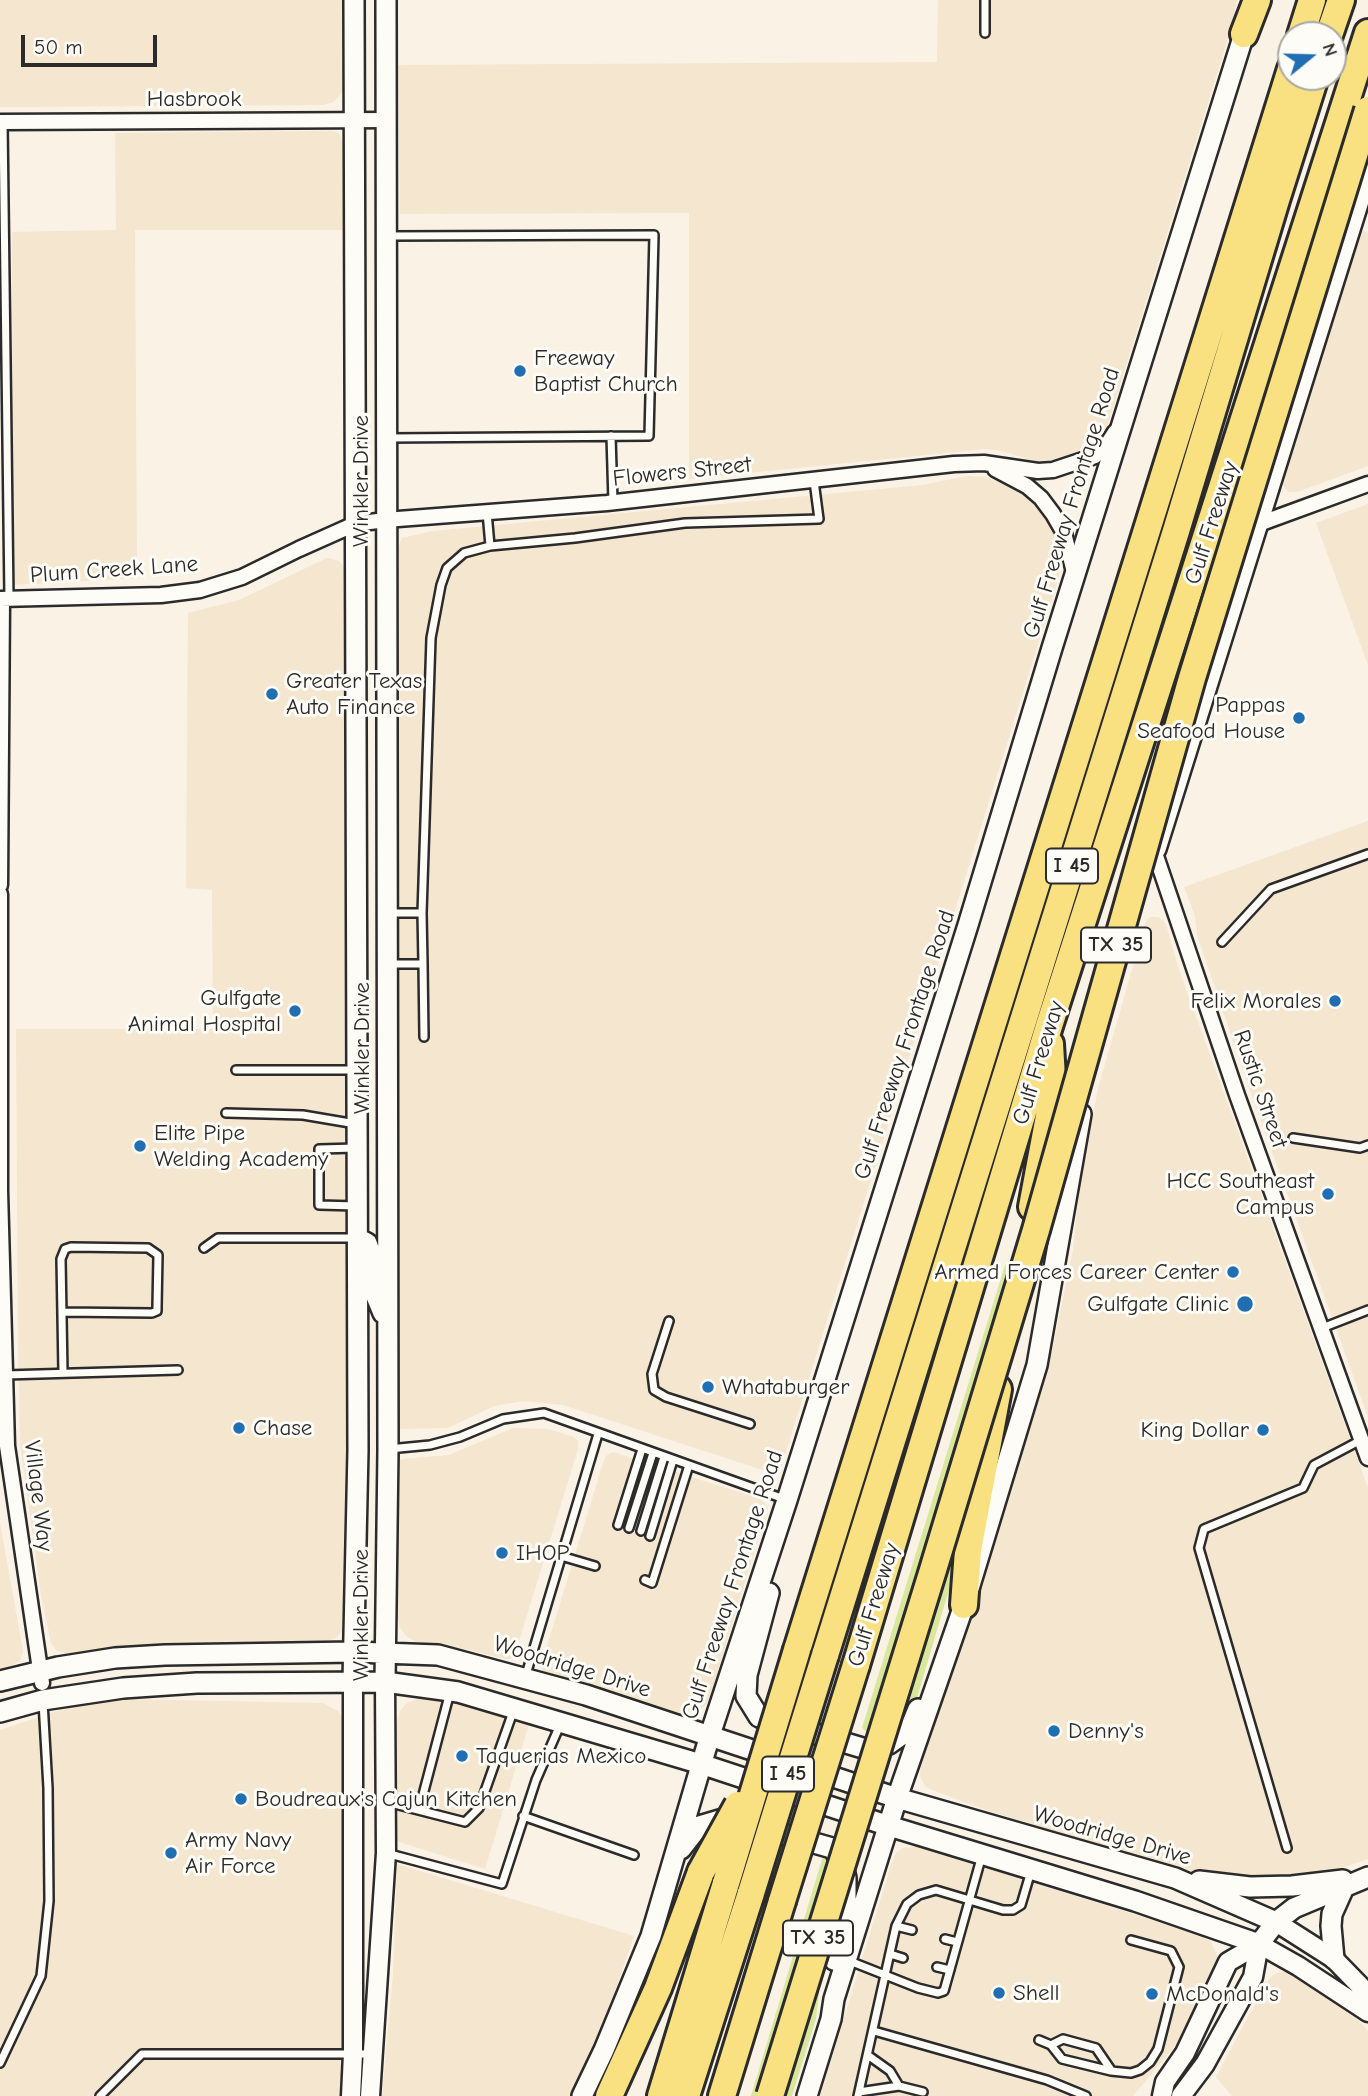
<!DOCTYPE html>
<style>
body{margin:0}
#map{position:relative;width:1368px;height:2096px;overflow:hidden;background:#f9f2e5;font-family:"Comic Neue",sans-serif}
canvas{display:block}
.north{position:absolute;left:1277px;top:21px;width:70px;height:70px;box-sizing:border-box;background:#fdfcf7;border:2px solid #a9a8a5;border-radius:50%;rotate:71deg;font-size:19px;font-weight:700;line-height:28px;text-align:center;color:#2b2b2b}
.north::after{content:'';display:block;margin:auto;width:24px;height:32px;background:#1f6fb2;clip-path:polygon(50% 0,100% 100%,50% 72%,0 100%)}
.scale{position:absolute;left:21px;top:35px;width:136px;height:32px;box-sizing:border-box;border:4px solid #2b2b2b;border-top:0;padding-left:9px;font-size:21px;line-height:24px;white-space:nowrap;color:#2b2b2b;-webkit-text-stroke:5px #fdfcf7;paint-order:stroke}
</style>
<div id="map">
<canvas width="1368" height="2096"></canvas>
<div class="north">N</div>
<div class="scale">50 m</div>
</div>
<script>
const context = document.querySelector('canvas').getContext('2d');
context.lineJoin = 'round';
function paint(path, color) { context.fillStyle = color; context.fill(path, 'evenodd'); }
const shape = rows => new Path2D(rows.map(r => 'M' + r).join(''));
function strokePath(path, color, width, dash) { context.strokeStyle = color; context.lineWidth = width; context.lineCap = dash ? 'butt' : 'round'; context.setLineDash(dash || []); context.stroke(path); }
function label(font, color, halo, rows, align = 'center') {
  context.font = font + ' "Comic Neue",sans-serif'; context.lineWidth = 6; context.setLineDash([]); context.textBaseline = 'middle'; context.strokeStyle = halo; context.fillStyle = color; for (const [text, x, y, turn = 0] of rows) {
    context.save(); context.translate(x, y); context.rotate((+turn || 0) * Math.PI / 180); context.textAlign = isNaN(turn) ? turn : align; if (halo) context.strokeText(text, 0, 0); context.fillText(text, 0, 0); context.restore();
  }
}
paint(shape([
 [0,0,344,0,345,90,333,102,324,105,0,107],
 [938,0,1237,0,1231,29,1106,430,1093,446,1078,457,1062,463,1044,464,1002,451,985,449,689,479,689,213,400,214,398,65,937,62],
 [332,131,339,133,346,150,347,230,135,230,137,578,13,585,12,232,116,230,115,133],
 [1358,229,1368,233,1368,466,1297,492,1289,492,1284,487,1281,477],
 [967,476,986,477,1008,485,1037,505,1049,520,1056,537,1060,560,1059,577,781,1468,772,1473,563,1405,524,1401,494,1406,448,1428,398,1429,398,548,402,538,433,531,923,485],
 [1368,504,1368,665,1316,523],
 [327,558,339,561,347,570,348,769,346,1618,343,1629,336,1638,323,1642,192,1643,125,1646,69,1655,56,1650,51,1643,41,1595,20,1443,18,1342,16,1029,213,1029,212,890,186,888,188,613,239,600],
 [1368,821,1368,1417,1254,1102,1197,935,1195,916,1184,887],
 [1150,917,1158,917,1164,921,1167,928,1178,967,1368,1488,1368,1859,1323,1874,1270,1883,1217,1878,1136,1857,986,1810,932,1790,925,1786,920,1776,921,1766,1053,1347,1073,1250,1082,1165,1099,1085,1146,921],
 [513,1428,548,1429,574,1437,578,1441,578,1449,515,1654,511,1659,505,1659,465,1649,416,1642,406,1636,400,1627,397,1616,397,1463,402,1459,449,1455],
 [613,1452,761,1499,768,1507,710,1696,706,1705,690,1715,681,1714,543,1671,541,1666,603,1463,606,1456],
 [0,1523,23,1651,20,1661,0,1671],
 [425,1696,436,1697,529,1724,485,1869,396,1841,397,1722,400,1711,407,1703],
 [117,1699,323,1703,338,1711,344,1720,346,1730,344,2096,0,2096,0,1730,76,1705],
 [913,1847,921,1847,1202,1936,1211,1942,1217,1956,1216,1970,1209,1990,1174,2047,1133,2096,820,2096,891,1865,896,1853,903,1848],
 [397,1864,634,1936,609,2008,571,2096,382,2096,393,1974],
 [1279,1972,1289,1973,1358,2020,1368,2031,1368,2096,1232,2096,1216,2077,1266,1983,1272,1976]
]), '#f4e6cf');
paint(shape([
 [1014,1257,953,1576,912,1715,876,1740,862,1728,1005,1265],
 [823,1856,834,1867,816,2019,792,2096,751,2096]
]), '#d8e79b');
const service = shape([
 [985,33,985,0],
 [3,122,9,599],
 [388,236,654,235,649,436,389,438],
 [611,436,613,502],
 [487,512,490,546],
 [390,913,422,913,423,964],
 [422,913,431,638,441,585,447,568,464,553,490,546,575,538,685,523,819,519,814,481],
 [1222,942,1271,889,1368,854],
 [388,964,423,964,424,1037],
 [236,1070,355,1070],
 [226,1113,303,1115,356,1124],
 [1293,1138,1360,1148,1368,1145],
 [356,1148,319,1149,319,1205,357,1206],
 [204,1248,218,1238,356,1238],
 [63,1312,152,1313,157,1311,157,1307,158,1255,148,1248,71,1247,65,1249,61,1259,63,1373],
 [669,1321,652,1374,654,1390,666,1397,750,1424],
 [1322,1328,1368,1310],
 [5,1375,178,1370],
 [389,1449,430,1445,460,1437,503,1419,544,1413,787,1500],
 [618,1525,642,1449],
 [629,1528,653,1453],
 [641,1531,664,1457],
 [650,1536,673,1460],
 [561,1556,595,1566],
 [645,1580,652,1583,689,1465],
 [525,1678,598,1434],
 [387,1802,465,1822,479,1808,514,1709],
 [419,1810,450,1692],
 [523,1816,634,1855],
 [1287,1848,1199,1548,1204,1529,1303,1488,1314,1465,1361,1440],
 [386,1853,502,1884,536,1780,560,1725],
 [896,1926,912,1930],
 [945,1939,957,1942],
 [890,1954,903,1958],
 [847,1960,918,1988,938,1993,944,1991,982,1855],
 [937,1967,950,1970],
 [874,2031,1047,2080,1086,2096],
 [1039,2040,1051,2045,1062,2059,1111,2071,1131,2073,1140,2070,1150,2062,1158,2049,1179,1967,1171,1951,1131,1940],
 [1051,2045,1063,2039,1096,2048,1111,2070],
 [869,2056,890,2071,899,2086,923,2092],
 [0,2063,41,1976,49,1901,48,1788,43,1702],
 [859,2092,899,2086],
 [100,2096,142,2054,372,2054],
 [858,2096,896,1926,907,1904,919,1895,936,1890,1003,1910,1013,1910,1021,1905,1031,1871]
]);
const minor = shape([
 [0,122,388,120],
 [995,469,1027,486,1041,498,1053,514,1064,533,1075,576],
 [1256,525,1368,484],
 [0,599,161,595,200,590,242,577,299,549,355,524,385,520,607,503,954,464,984,463,1038,471,1053,470,1095,456,1104,449,1115,432],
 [1155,853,1237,1095,1368,1458],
 [0,885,2,599],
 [0,894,0,1191,7,1446,42,1683]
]);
const tertiary = shape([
 [1276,1922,1334,1959,1368,1994],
 [1259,1944,1298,1966,1368,2012],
 [351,2096,353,2054,353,1681],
 [370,2096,386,1853,385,1682],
 [1162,2096,1165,2082,1185,2053,1228,1962,1259,1944],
 [1181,2096,1205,2064,1253,1977,1259,1944]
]);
const secondary = shape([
 [1156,849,1368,172],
 [357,1238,367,1243,371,1254,371,1284,383,1313],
 [769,1593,747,1675,746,1696,759,1717,866,1749,889,1744,903,1734,913,1721,918,1709],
 [0,1681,58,1667,115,1658,165,1655,354,1652,438,1655,586,1695,897,1798,1175,1878,1276,1922],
 [353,1681,358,1450,354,0],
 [385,1682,388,1450,386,0],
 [0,1712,43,1700,123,1688,197,1683,385,1682,458,1692,701,1764,889,1826,1135,1901,1259,1944,1276,1922,1294,1908,1368,1877],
 [681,1849,699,1826,726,1818,832,1848,842,1861,846,1878,846,1913,834,1960],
 [1199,1881,1250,1887,1292,1886,1343,1880],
 [1334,1959,1331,1926,1332,1914,1345,1885],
 [582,2096,604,2050,651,1936,710,1735,787,1500,968,925,1052,648,1244,34,1246,22],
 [807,2096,831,2019,834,1999,897,1798,964,1605,1037,1365,1081,1114]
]);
const motorway = shape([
 [1244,34,1257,0],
 [1301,35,1312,0],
 [1329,35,1341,0],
 [1032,1207,1053,1095,1050,1044],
 [964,1605,968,1550,998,1389],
 [797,1650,1291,69],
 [825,1655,1176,531,1276,200,1315,77],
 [856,1665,1049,1026,1368,33],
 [609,2096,658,1988,701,1872],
 [661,2096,726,1883],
 [686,2096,751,1893],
 [722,2096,782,1901]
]);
strokePath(service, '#2b2b2b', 12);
strokePath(minor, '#2b2b2b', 19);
strokePath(tertiary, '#2b2b2b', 23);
strokePath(secondary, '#2b2b2b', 24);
strokePath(motorway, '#2b2b2b', 32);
strokePath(service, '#fdfcf7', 7);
strokePath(minor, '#fdfcf7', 14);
strokePath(tertiary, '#fdfcf7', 18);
strokePath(secondary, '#fdfcf7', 19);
strokePath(motorway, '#f9e181', 26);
const motorwayBridge = shape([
 [701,1872,738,1805],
 [726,1883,797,1650],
 [751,1893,825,1655],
 [782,1901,856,1665],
 [770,2096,933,1570,1036,1230,1192,678,1368,110]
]);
strokePath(motorwayBridge, '#2b2b2b', 32, []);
strokePath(motorwayBridge, '#f9e181', 26);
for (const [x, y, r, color] of [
 [520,371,7,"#1f6fb2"],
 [272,694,7,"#1f6fb2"],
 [1299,718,7,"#1f6fb2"],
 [1335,1001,7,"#1f6fb2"],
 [295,1011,7,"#1f6fb2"],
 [140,1146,7,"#1f6fb2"],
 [1328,1194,7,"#1f6fb2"],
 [1233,1272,7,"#1f6fb2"],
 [1245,1304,9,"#1f6fb2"],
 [708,1387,7,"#1f6fb2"],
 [239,1428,7,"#1f6fb2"],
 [1263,1430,7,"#1f6fb2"],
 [502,1553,7,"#1f6fb2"],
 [1054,1731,7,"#1f6fb2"],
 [462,1756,7,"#1f6fb2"],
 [241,1799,7,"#1f6fb2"],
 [171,1853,7,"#1f6fb2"],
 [999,1993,7,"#1f6fb2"],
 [1152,1994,7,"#1f6fb2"]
]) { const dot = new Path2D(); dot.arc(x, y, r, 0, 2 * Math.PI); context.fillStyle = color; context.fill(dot); strokePath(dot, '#fdfcf7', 2.5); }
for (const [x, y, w] of [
 [1072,866,52],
 [1116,945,70],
 [788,1774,52],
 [818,1938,70]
]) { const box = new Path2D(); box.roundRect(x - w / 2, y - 17.5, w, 35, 5); context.fillStyle = '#fdfcf7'; context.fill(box); strokePath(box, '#2b2b2b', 2); }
label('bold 21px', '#2b2b2b', null, [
 ["I 45",1072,866],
 ["TX 35",1116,945],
 ["I 45",788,1774],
 ["TX 35",818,1938]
]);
label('23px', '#2b2b2b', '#fdfcf7', [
 ["Hasbrook",194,99],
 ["Flowers Street",682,472,-6],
 ["Winkler Drive",361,481,-90],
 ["Gulf Freeway Frontage Road",1072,503,-73],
 ["Gulf Freeway",1212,523,-72],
 ["Plum Creek Lane",114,570,-4],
 ["Gulf Freeway Frontage Road",905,1045,-72],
 ["Winkler Drive",362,1048,-90],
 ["Gulf Freeway",1039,1063,-73],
 ["Rustic Street",1260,1089,71],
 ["Village Way",38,1496,83],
 ["Gulf Freeway Frontage Road",733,1585,-72],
 ["Gulf Freeway",874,1605,-73],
 ["Winkler Drive",361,1615,-90],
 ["Woodridge Drive",572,1667,17],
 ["Woodridge Drive",1112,1836,16]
]);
label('23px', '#2b2b2b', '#fdfcf7', [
 ["Freeway",534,358],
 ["Baptist Church",534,384],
 ["Greater Texas",286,681],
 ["Auto Finance",286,707],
 ["Pappas",1285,705,"right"],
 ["Seafood House",1285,731,"right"],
 ["Gulfgate",281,998,"right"],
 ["Animal Hospital",281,1024,"right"],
 ["Felix Morales",1321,1001,"right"],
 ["Elite Pipe",154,1133],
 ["Welding Academy",154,1159],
 ["HCC Southeast",1314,1181,"right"],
 ["Campus",1314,1207,"right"],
 ["Armed Forces Career Center",1219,1272,"right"],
 ["Gulfgate Clinic",1229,1304,"right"],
 ["Whataburger",722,1387],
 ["Chase",253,1428],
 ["King Dollar",1249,1430,"right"],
 ["IHOP",516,1553],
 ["Denny's",1068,1731],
 ["Taquerias Mexico",476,1756],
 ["Boudreaux's Cajun Kitchen",255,1799],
 ["Army Navy",185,1840],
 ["Air Force",185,1866],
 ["Shell",1013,1993],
 ["McDonald's",1166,1994]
], 'left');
</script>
